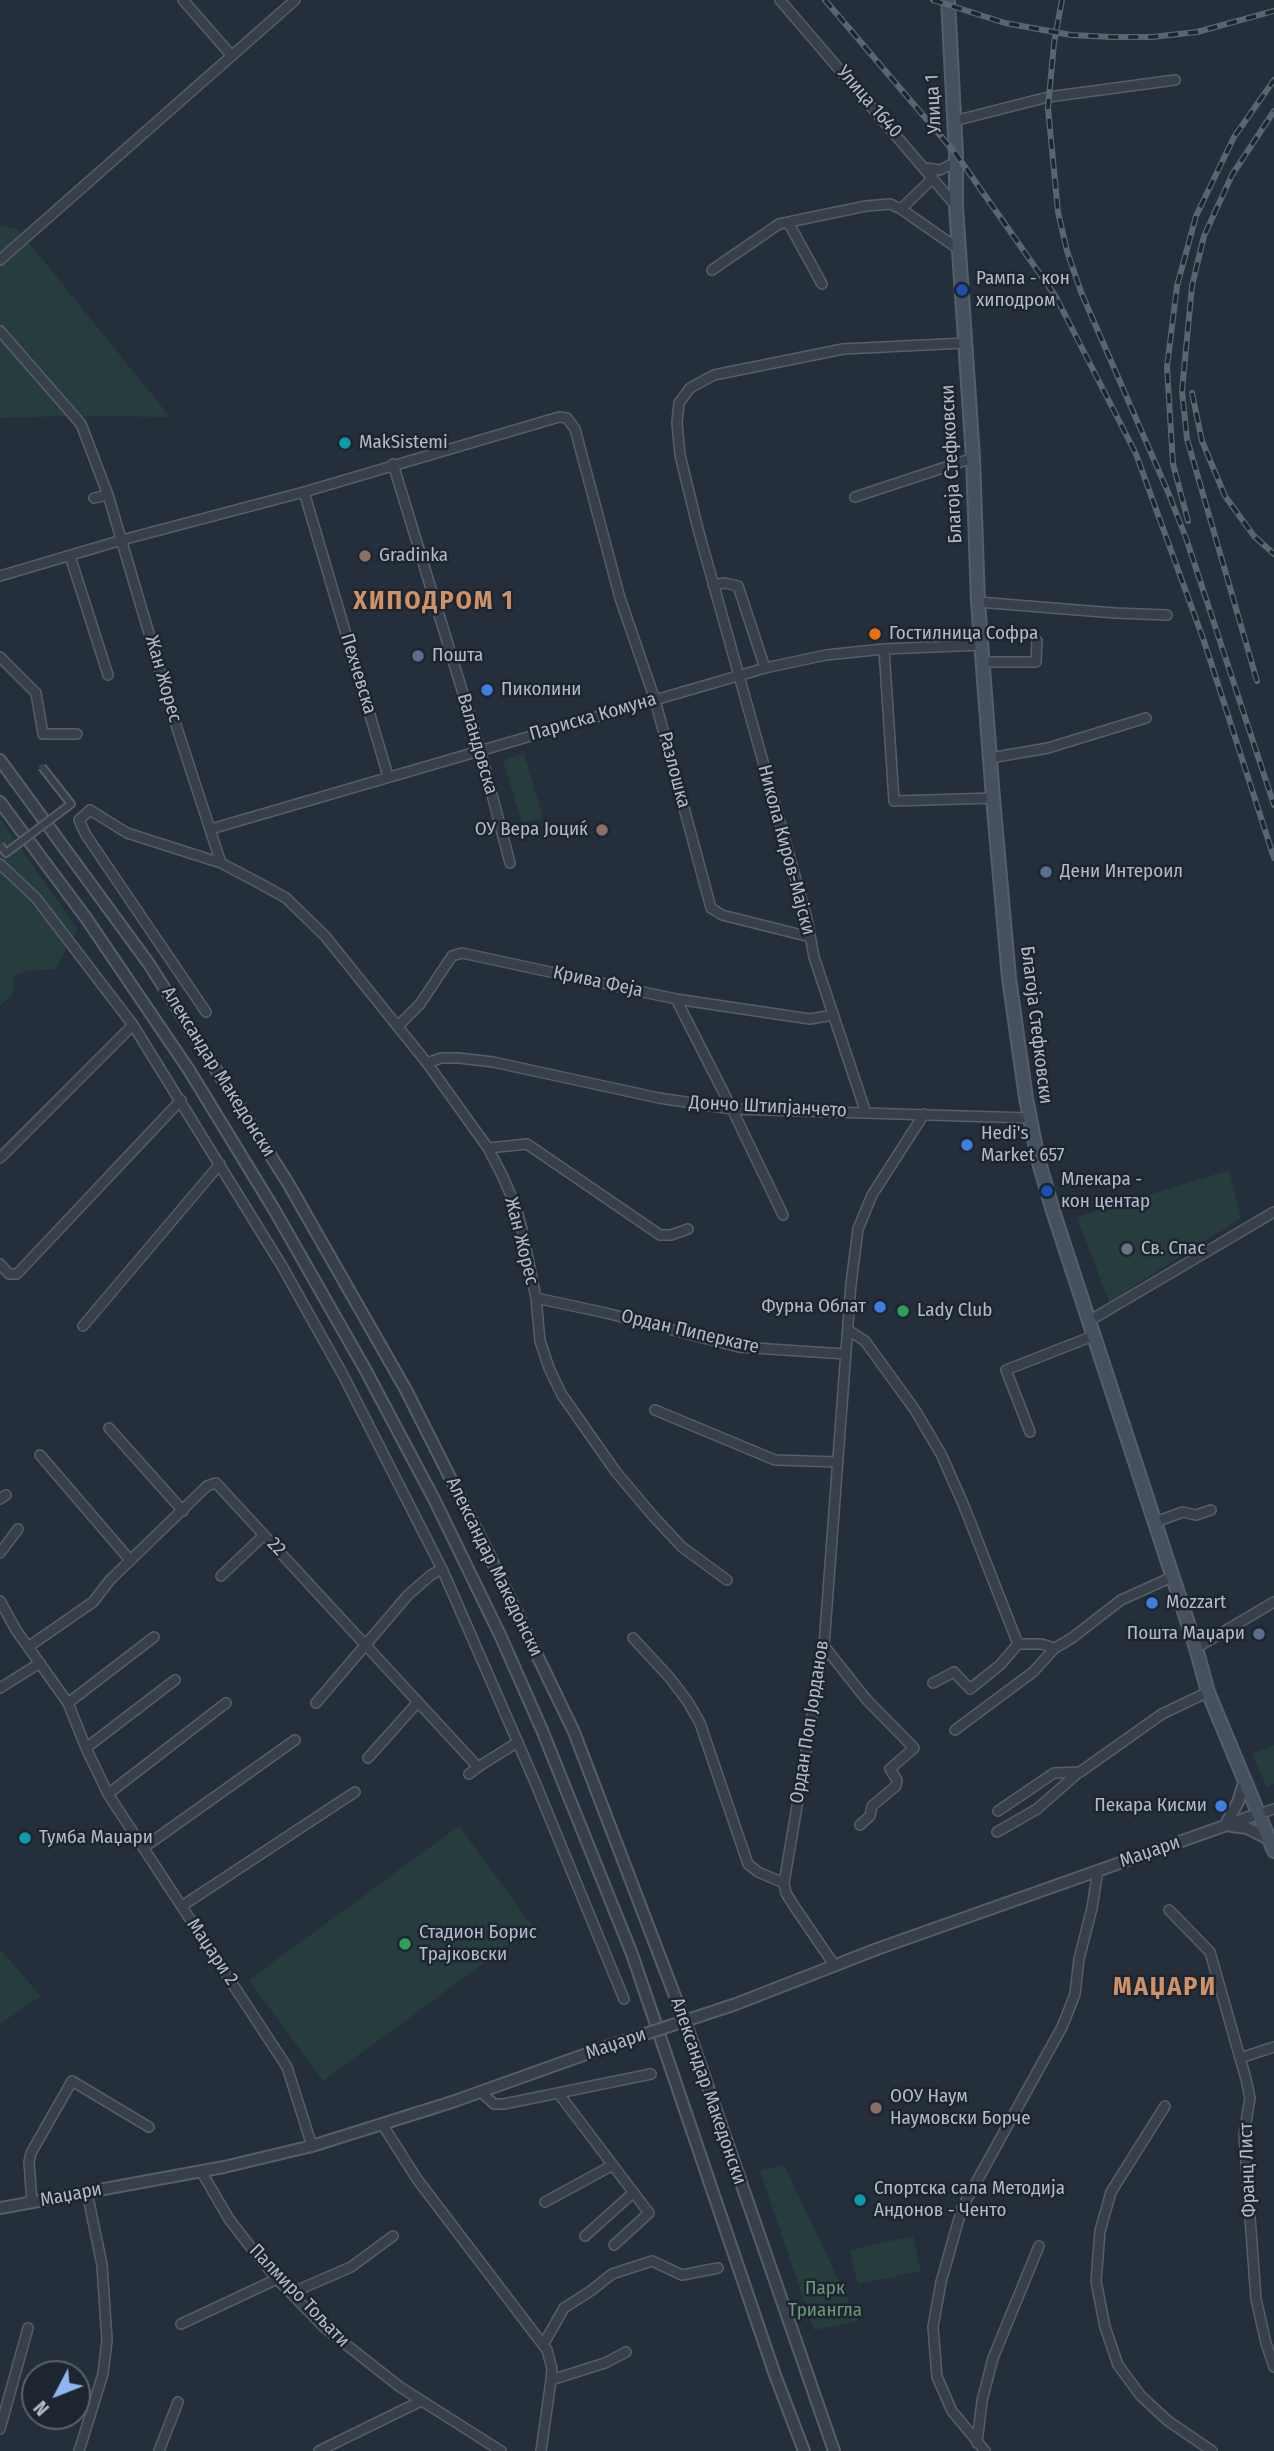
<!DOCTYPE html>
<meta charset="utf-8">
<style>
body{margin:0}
#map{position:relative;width:1274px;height:2451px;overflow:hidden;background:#242f3b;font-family:"Fira Sans Condensed",sans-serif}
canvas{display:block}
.north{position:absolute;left:21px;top:2360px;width:70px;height:70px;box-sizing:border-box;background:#1d2630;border:2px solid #59626c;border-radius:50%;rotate:228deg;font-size:19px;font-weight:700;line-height:28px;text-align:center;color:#b4bbc7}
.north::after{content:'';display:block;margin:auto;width:24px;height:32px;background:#8eb7f1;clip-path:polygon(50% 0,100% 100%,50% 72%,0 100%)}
</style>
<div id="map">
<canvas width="1274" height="2451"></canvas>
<div class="north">N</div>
</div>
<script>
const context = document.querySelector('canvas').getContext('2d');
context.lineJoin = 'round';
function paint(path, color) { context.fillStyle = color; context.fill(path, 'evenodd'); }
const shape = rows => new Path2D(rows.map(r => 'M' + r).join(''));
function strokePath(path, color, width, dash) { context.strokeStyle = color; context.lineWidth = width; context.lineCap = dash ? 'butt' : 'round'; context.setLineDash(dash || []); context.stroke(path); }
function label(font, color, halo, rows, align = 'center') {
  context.font = font + ' "Fira Sans Condensed",sans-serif'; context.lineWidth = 5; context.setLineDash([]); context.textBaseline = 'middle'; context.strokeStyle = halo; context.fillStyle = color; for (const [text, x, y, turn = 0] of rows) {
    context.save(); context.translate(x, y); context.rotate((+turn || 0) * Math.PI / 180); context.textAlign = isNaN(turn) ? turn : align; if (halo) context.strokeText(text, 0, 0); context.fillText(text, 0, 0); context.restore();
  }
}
paint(shape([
 [0,225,18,229,170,417,70,416,0,418],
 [524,754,543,817,522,824,503,760],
 [0,819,77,928,72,943,66,949,56,969,27,971,14,975,13,994,0,1006],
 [1229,1170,1241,1218,1109,1302,1077,1217],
 [1274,1745,1274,1784,1267,1787,1252,1754],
 [459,1826,533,1927,323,2081,249,1980],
 [0,1949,41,1996,0,2024],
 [784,2165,858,2321,814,2330,760,2171],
 [913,2236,921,2271,858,2284,850,2250]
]), '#273c3d');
const minor = shape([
 [183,0,232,56],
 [780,0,956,206],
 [954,121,1048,97,1175,80],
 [926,168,940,170,956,162],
 [901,209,933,178],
 [788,222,822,284],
 [0,260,295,0],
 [712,270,779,224,866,206,890,204,901,209,960,250],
 [0,331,81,424,108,495],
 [393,464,480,749,510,863],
 [304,492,388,776],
 [855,497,973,458],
 [94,498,108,495,177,728,221,863],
 [70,556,108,675],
 [0,576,122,540,304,492,559,417,567,418,575,429,620,598,655,700,711,908,722,915,810,937],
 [713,585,725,583,738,586,765,668],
 [978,602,1115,613,1167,615],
 [884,649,894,801,993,798],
 [0,657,36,693,43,734,77,734],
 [983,662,1036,662,1037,641],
 [990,758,1048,748,1146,718],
 [211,829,765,668,826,655,884,649,982,645],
 [0,864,36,898,133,1025,282,1266,343,1375,442,1569,467,1626,535,1782,624,1999],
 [676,999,732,1109,783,1215],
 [206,1012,86,835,79,820,90,810,127,833,221,863,259,883,286,898,325,936,427,1063,488,1148,502,1175,516,1207,522,1229,536,1298,540,1341,549,1368,562,1395,616,1472,653,1516,682,1547,727,1580],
 [398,1026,420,1004,452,956,462,953,676,999,810,1019,833,1015],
 [427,1063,441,1058,459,1058,493,1062,659,1098,732,1109,1029,1118],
 [866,1113,814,957,807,919,698,529,680,455,677,422,679,403,690,388,714,375,843,349,965,343],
 [488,1148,527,1144,660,1235,671,1235,688,1229],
 [0,1158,133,1025],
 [0,1264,9,1274,17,1274,181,1100],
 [536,1298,606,1313,739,1347,845,1354],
 [1089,1321,1274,1212],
 [83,1326,220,1164],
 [848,1330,865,1341,915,1410,941,1454,964,1506,1018,1644],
 [655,1410,775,1460,838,1462],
 [109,1428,183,1511],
 [1030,1432,1006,1370,1093,1336],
 [40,1455,130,1560],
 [0,1499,6,1495],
 [1155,1522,1183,1512,1196,1515,1211,1510],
 [0,1553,18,1529],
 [221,1576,264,1535],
 [0,1601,16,1630,68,1703,86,1748,108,1794,287,2067,312,2146],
 [633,1638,670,1678,688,1702,700,1723,748,1864,758,1872,784,1883],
 [824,1646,866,1699,914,1748,890,1769,897,1780,896,1786,872,1806,870,1816,860,1825],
 [28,1647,93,1602,110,1580,207,1486,216,1483,478,1767,469,1774],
 [1196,1648,1274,1602],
 [933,1683,954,1672,970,1689,1000,1665,1018,1644,1041,1644,1055,1648],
 [0,1688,40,1663],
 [68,1703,154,1637],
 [316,1703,408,1595,431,1575,442,1569],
 [955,1730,1033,1672,1055,1648,1072,1638,1121,1600,1172,1577],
 [86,1748,175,1680],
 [368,1758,418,1702],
 [478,1767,518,1742],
 [108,1794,226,1703],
 [998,1811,1054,1773,1080,1772,1162,1714,1208,1692],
 [1258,1814,1274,1809],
 [997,1832,1037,1809,1079,1772],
 [143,1848,295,1740],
 [182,1906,355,1792],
 [1169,1910,1210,1952,1246,2079,1250,2098,1244,2135,1256,2299,1266,2343,1274,2367],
 [835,1966,794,1906,786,1893,784,1883,824,1646,851,1284,858,1229,872,1195,924,1114],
 [1240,2058,1274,2047],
 [480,2091,494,2104,504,2104,651,2074],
 [559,2094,649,2213,614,2245],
 [1165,2106,1111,2192,1100,2231,1096,2281,1105,2327,1118,2365,1141,2396,1168,2421,1212,2451],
 [382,2124,417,2179,547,2350,552,2369,551,2380,541,2451],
 [201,2171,229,2219,249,2245,277,2279,325,2328,400,2387,501,2451],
 [32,2202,29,2162,31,2153,72,2081,149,2127],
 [545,2202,613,2165],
 [585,2236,633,2193],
 [291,2293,351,2267,393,2236],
 [181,2324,277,2279],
 [543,2345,564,2308,592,2290,612,2274,652,2261,682,2275,718,2268],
 [551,2380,605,2363,626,2352],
 [0,2429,28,2328],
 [977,2443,982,2401,993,2358,1039,2246],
 [79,2451,103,2374,107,2340,102,2265,87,2192],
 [159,2451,178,2402],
 [319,2451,421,2401],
 [985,2451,952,2411,937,2377,933,2327,941,2282,962,2208,1062,2027,1070,2007,1075,1994,1079,1959,1092,1908,1098,1870]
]);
const tertiary = shape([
 [0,760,149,964,288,1183,406,1390,487,1551,574,1732,691,2038,834,2451],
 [0,802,86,918,189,1070,275,1211,365,1369,435,1501,501,1637,542,1730,632,1954,775,2375,804,2451],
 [1225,1826,1238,1802,1244,1783],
 [1231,1826,1247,1828,1269,1839],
 [736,2004,877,1949,1258,1814],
 [0,2208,224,2167,312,2146,452,2102,606,2047]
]);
const secondary = shape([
 [948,0,956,154,956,206,973,458,978,602,993,798,1009,978,1026,1098,1038,1159,1053,1211,1196,1648,1208,1692,1274,1851]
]);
strokePath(minor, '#565e69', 12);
strokePath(tertiary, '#565e69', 14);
strokePath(secondary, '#565e69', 16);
strokePath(minor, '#38414b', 9);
strokePath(tertiary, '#38414b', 10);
strokePath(secondary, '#46505e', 12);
const rail = shape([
 [825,0,956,154,1056,297,1136,454,1205,644,1274,858],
 [933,0,1005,23,1071,35,1111,37,1152,37,1197,32,1274,11],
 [1062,0,1054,43,1048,108,1058,212,1067,251,1081,292,1168,492,1186,538,1274,805],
 [1192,393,1202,441,1225,496,1254,536,1274,554],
 [1188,521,1173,464,1167,367,1177,286,1196,216,1234,137,1274,80],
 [1257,681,1187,439,1182,391,1192,286,1204,236,1232,175,1274,111]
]);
strokePath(rail, '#5a6572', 6);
strokePath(rail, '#1d2630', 3.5, [10]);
const pedestrianBridge = shape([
 [0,845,6,853,71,804,42,767]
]);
const tertiaryBridge = shape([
 [606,2047,736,2004]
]);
strokePath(pedestrianBridge, '#565e69', 10, []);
strokePath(tertiaryBridge, '#565e69', 14, []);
strokePath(pedestrianBridge, '#38414b', 6);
strokePath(tertiaryBridge, '#38414b', 10);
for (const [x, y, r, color] of [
 [962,290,7,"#1a4fb4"],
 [345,443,7,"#0f9aa8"],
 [365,556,7,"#8d6e63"],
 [875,634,7,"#e8710a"],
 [418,656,7,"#5c6f8a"],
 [487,690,7,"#3f7fe0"],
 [602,830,7,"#8d6e63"],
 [1046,872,7,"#5c6f8a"],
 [967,1145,7,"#3f7fe0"],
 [1047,1191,7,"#1a4fb4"],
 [1127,1249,7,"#6b7280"],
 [880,1307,7,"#3f7fe0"],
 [903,1311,7,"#2e9e5b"],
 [1152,1603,7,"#3f7fe0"],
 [1259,1634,7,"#5c6f8a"],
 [1221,1806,7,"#3f7fe0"],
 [25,1838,7,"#0f9aa8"],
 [405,1944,7,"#2e9e5b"],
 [876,2108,7,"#8d6e63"],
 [860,2200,7,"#0f9aa8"]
]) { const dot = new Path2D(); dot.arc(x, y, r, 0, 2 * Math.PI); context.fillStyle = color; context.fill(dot); strokePath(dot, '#1d2630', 2.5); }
label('19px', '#b4bbc7', '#1d2630', [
 ["Улица 1640",869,102,49],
 ["Улица 1",934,104,-93],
 ["Благоја Стефковски",952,464,-93],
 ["Пехчевска",358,674,73],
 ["Жан Жорес",163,679,74],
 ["Париска Комуна",593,717,-16],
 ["Валандовска",477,744,74],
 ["Разлошка",674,770,75],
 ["Никола Киров-Мајски",786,850,75],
 ["Крива Феја",598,982,12],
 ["Благоја Стефковски",1036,1025,83],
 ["Александар Македонски",218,1072,58],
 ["Дончо Штипјанчето",768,1107,3],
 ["Жан Жорес",521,1241,76],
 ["Ордан Пиперкате",690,1332,13],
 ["22",276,1547,47],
 ["Александар Македонски",494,1567,64],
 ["Ордан Поп Јорданов",810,1722,-81],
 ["Маџари",1150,1852,-19],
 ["Маџари 2",212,1952,56],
 ["Маџари",616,2044,-19],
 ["Александар Македонски",708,2091,71],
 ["Франц Лист",1248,2170,-92],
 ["Маџари",71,2195,-11],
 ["Палмиро Тољати",299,2296,46]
]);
label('19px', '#b4bbc7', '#1d2630', [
 ["Рампа - кон",976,279],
 ["хиподром",976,301],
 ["MakSistemi",359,443],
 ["Gradinka",379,556],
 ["Гостилница Софра",889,634],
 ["Пошта",432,656],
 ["Пиколини",501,690],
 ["ОУ Вера Јоциќ",588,830,"right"],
 ["Дени Интероил",1060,872],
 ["Hedi's",981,1134],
 ["Market 657",981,1156],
 ["Млекара -",1061,1180],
 ["кон центар",1061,1202],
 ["Св. Спас",1141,1249],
 ["Фурна Облат",866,1307,"right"],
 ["Lady Club",917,1311],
 ["Mozzart",1166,1603],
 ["Пошта Маџари",1245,1634,"right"],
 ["Пекара Кисми",1207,1806,"right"],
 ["Тумба Маџари",39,1838],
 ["Стадион Борис",419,1933],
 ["Трајковски",419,1955],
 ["ООУ Наум",890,2097],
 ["Наумовски Борче",890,2119],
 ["Спортска сала Методија",874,2189],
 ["Андонов - Ченто",874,2211]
], 'left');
label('19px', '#6c9675', '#1d2630', [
 ["Парк",825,2289],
 ["Триангла",825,2311]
]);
context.letterSpacing = '2px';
label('bold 26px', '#ce9168', '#1d2630', [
 ["ХИПОДРОМ 1",434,602],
 ["МАЏАРИ",1165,1988]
]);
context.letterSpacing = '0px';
</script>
